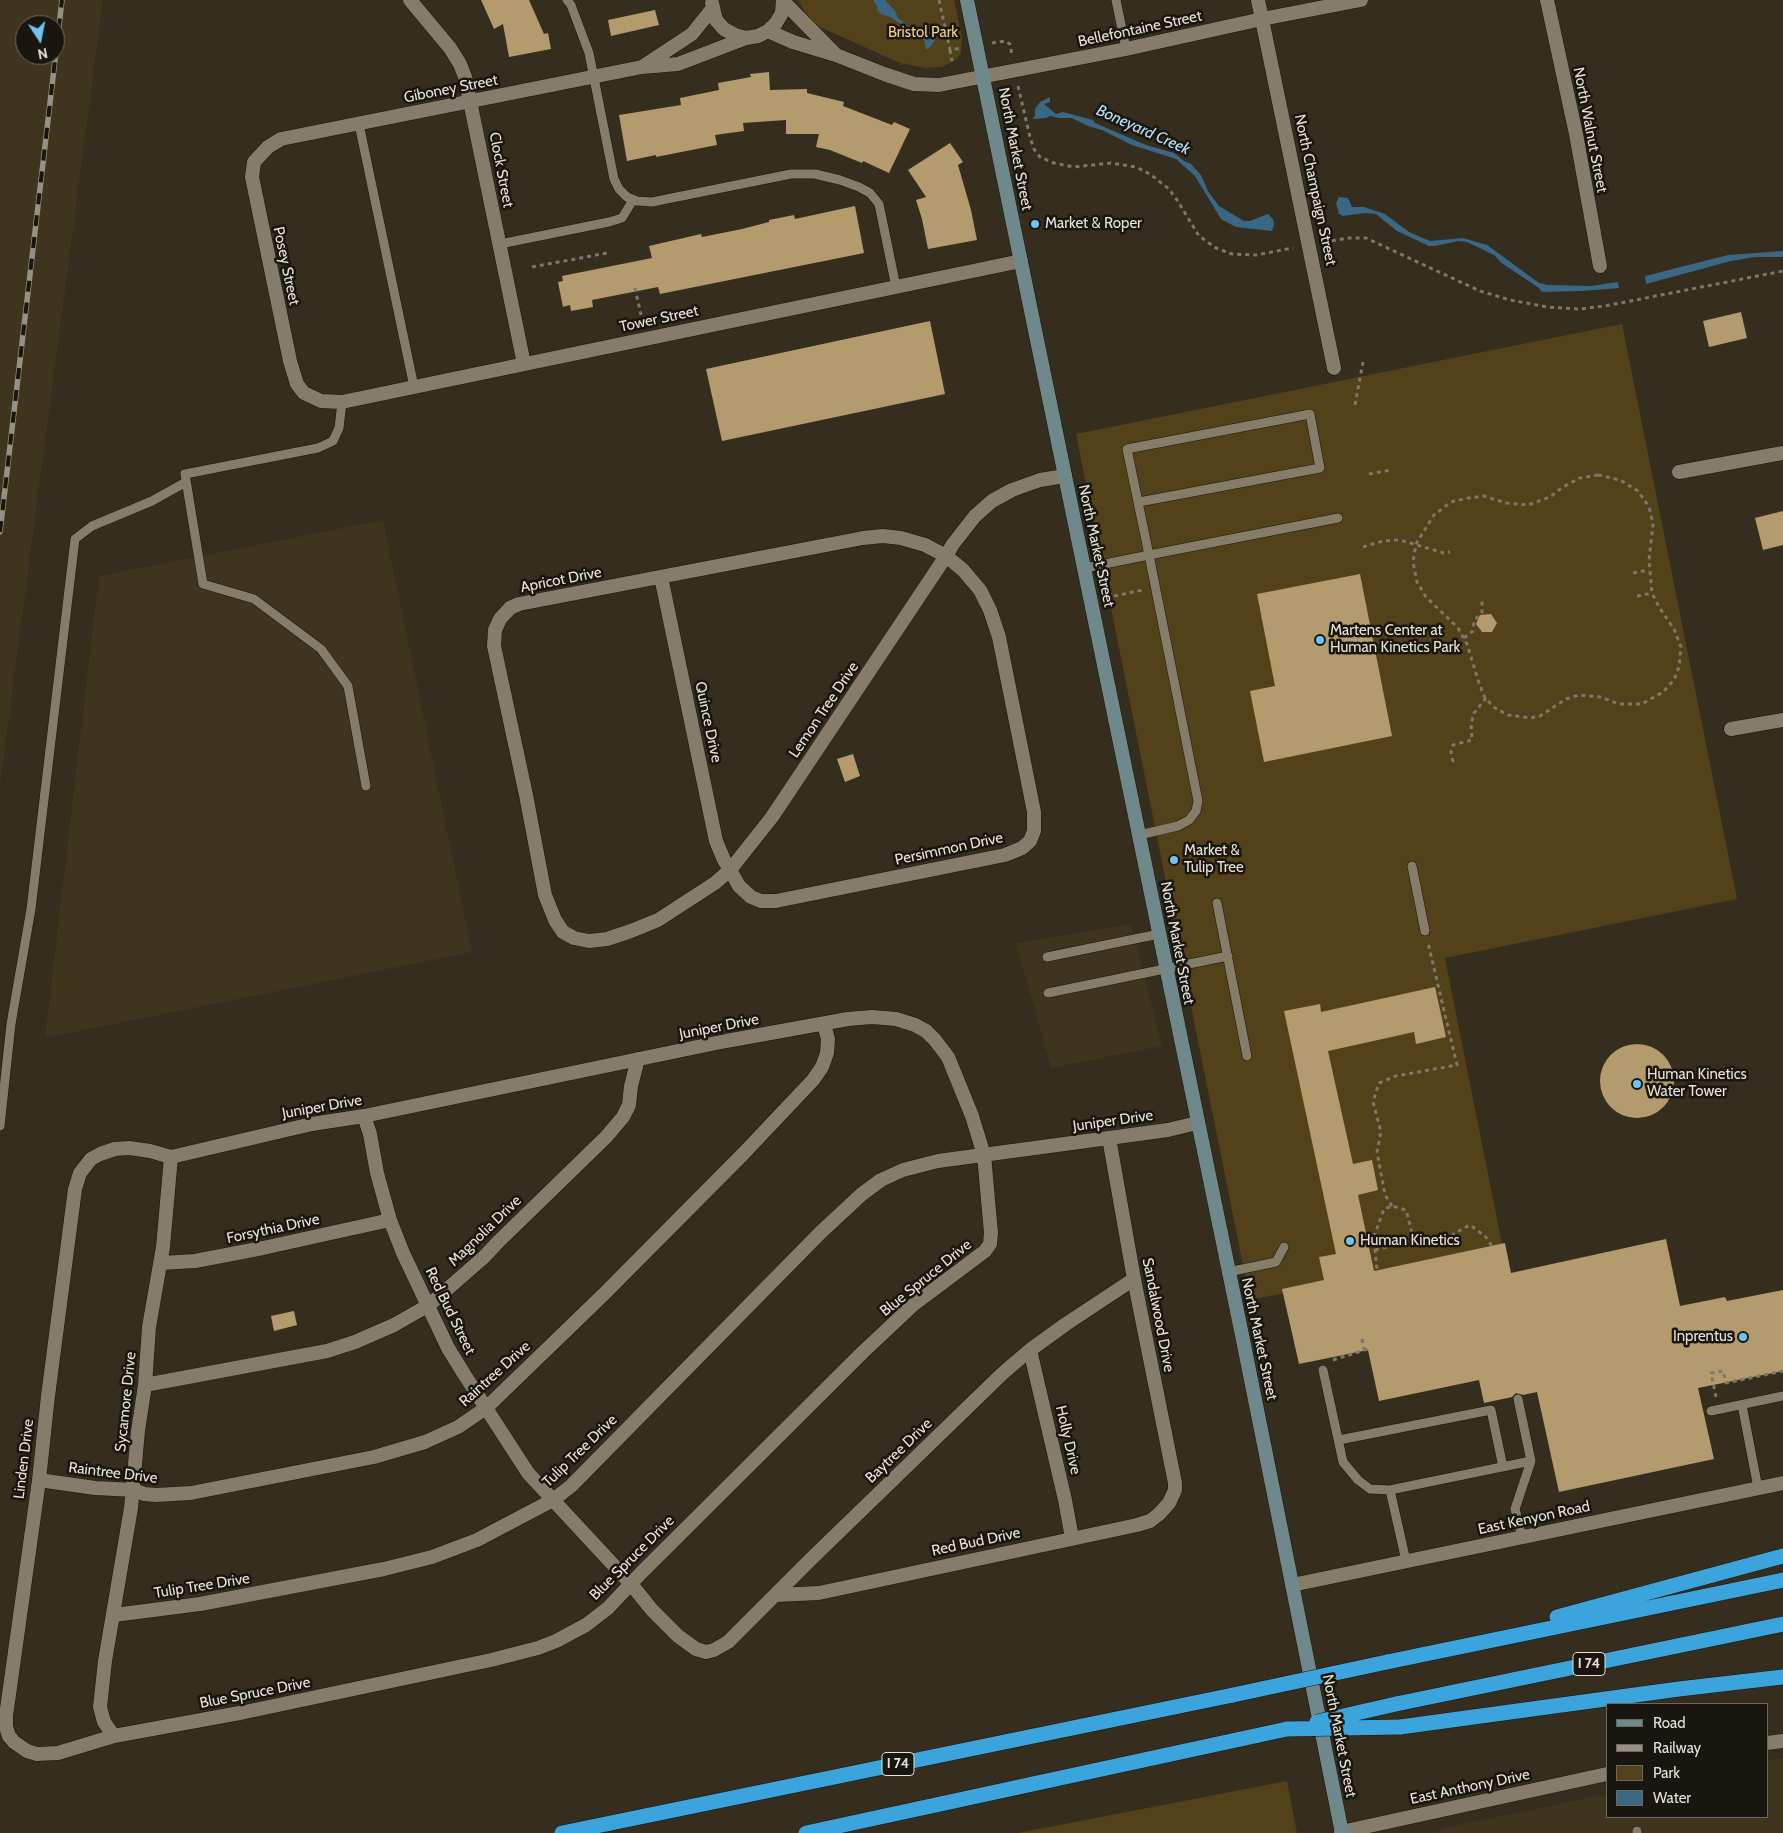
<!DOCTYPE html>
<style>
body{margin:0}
#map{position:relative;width:1783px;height:1833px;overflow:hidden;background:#352d1d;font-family:Cabin,sans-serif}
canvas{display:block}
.legend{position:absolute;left:1606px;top:1703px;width:162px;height:115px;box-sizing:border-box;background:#19160f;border:1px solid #6c6860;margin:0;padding:6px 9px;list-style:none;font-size:15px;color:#e8e3d9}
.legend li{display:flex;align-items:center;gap:10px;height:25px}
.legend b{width:25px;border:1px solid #6c6860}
.north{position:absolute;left:15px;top:15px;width:50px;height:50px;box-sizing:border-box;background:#19160f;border:1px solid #6c6860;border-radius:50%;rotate:169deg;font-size:14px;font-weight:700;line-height:20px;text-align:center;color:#e8e3d9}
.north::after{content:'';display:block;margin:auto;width:18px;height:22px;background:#6fc2f4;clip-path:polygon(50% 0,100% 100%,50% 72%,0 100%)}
</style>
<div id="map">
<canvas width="1783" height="1833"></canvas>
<ul class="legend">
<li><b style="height:6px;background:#6f888c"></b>Road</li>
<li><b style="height:6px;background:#979084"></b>Railway</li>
<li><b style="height:14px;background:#534119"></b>Park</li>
<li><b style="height:14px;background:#3a6784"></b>Water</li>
</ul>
<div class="north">N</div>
</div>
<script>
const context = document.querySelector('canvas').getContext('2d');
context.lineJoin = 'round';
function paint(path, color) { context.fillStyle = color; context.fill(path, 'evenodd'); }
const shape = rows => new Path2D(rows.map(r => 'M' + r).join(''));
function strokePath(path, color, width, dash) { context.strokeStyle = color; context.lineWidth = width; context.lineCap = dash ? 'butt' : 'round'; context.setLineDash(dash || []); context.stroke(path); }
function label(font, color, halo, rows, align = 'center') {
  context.font = font + ' Cabin,sans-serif'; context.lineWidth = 5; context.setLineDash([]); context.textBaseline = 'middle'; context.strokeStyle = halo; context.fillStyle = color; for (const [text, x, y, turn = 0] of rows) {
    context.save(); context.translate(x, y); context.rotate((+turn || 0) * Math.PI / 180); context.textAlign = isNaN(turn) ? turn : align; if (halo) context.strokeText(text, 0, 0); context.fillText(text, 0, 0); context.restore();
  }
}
paint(shape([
 [0,0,103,0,0,785],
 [25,25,55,25,55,55,25,55],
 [383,520,472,952,45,1038,99,576],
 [1131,924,1162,1046,1051,1068,1016,943],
 [1783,1758,1783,1833,1438,1833,1444,1828,1607,1794,1607,1817,1767,1817,1767,1761]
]), '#3f341d');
paint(shape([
 [798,0,954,0,962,37,961,54,954,61,942,67,925,68,900,63,811,23],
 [1622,324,1737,899,1445,958,1503,1249,1250,1300,1076,434],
 [1287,1781,1297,1833,1018,1833]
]), '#534119');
paint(shape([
 [873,0,885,0,895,11,898,18,907,25,919,30,936,33,936,39,931,46,926,50,924,39,890,17,881,14,877,10,877,6],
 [1050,97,1050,102,1044,104,1056,114,1063,112,1093,120,1095,123,1146,145,1174,153,1184,161,1191,164,1201,175,1208,191,1219,206,1244,221,1250,221,1268,214,1273,219,1274,225,1272,231,1236,227,1221,219,1195,176,1176,159,1132,145,1102,130,1088,126,1072,118,1059,118,1050,116,1046,118,1033,119,1034,116,1035,117,1035,109,1040,102],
 [1339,197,1348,198,1352,207,1364,207,1385,214,1409,232,1430,241,1463,238,1487,245,1539,283,1548,285,1591,286,1618,282,1619,288,1582,291,1542,292,1539,288,1503,264,1494,255,1467,242,1458,241,1435,246,1429,246,1397,231,1376,214,1365,213,1343,216,1339,214,1336,203],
 [1783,251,1783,257,1755,257,1731,261,1646,284,1645,276,1728,255]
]), '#3a6784');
paint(shape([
 [481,0,529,0,544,34,548,33,551,49,509,57,503,24,494,29],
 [655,10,659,25,611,36,608,20],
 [769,72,770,90,807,89,807,93,844,102,843,106,892,125,894,122,910,129,889,173,863,161,862,163,830,150,816,147,819,134,786,134,786,120,743,123,744,131,715,135,717,145,656,157,656,155,627,161,619,115,681,105,680,98,719,90,718,83,751,77,750,74],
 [950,143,963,162,958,165,971,210,977,240,928,249,922,219,916,200,926,197,908,170],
 [855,206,864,253,660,294,658,287,592,300,593,307,571,311,570,305,563,307,558,282,563,281,562,276,652,258,649,246,701,234,702,237,742,229,769,222,769,220,794,215,795,219],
 [1741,312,1747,338,1709,347,1703,321],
 [930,321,945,394,722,441,706,369],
 [1783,511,1783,545,1763,550,1755,518],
 [1360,574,1392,736,1264,762,1250,691,1275,686,1257,594],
 [1491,614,1497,623,1492,632,1482,632,1476,624,1480,615],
 [853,754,860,776,845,782,837,759],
 [1435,987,1446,1037,1416,1044,1414,1032,1328,1051,1353,1164,1372,1160,1378,1190,1358,1195,1374,1271,1505,1243,1511,1273,1666,1239,1680,1306,1725,1297,1727,1301,1783,1290,1783,1371,1698,1388,1714,1459,1559,1492,1537,1392,1523,1395,1516,1393,1512,1397,1484,1403,1479,1380,1379,1401,1368,1350,1299,1364,1282,1289,1324,1280,1319,1257,1336,1254,1284,1011,1320,1004,1321,1012],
 '1600 1081a37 37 0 1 1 74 0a37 37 0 1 1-74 0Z',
 [294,1311,297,1325,274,1331,271,1316]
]), '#b39b6e');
const service = shape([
 [567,0,571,5,589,53,614,179,619,189,627,197,637,201,652,202,791,174,815,174,840,180,859,187,870,193,879,204,896,287],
 [1116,0,1126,49],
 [359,124,414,387],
 [500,244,609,222,622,218,633,200],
 [342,402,339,428,333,441,318,448,185,474,203,584,254,599,321,649,348,686,366,786],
 [1085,568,1149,555,1127,449,1310,414,1320,468,1139,502],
 [1139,835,1178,826,1189,820,1196,811,1198,801,1149,555,1338,518],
 [1412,866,1425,931],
 [1217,903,1247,1056],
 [1047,957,1159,934],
 [1048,993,1228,956],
 [0,1126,11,1024,31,909,75,539,92,526,152,501,186,482],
 [1228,1272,1276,1262,1284,1247],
 [1323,1370,1343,1462,1358,1480,1370,1489,1390,1490,1531,1461],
 [1518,1399,1531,1461,1515,1509,1522,1537],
 [1742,1405,1758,1488],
 [1711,1411,1783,1396],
 [1339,1440,1491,1410,1503,1467],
 [1390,1490,1406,1561],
 [1637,1831,1637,1833]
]);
const minor = shape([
 [410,0,450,48,460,64,465,77,524,364],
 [1258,0,1334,368],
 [1547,0,1576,134,1600,266],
 [712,3,716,20,724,29,735,35,746,38,758,36,768,31,776,23,782,13,783,0],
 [712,9,692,34,642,67,678,64,746,38],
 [768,31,793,42,836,55,784,2],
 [836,55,884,74,914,84,939,85,1126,49,1262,19,1361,0],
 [642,67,281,139,268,147,254,162,252,177,290,361,297,384,304,393,321,401,342,402,1021,261],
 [1679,472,1783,453],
 [661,577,716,841,724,860,730,870,739,886,751,897,761,901,776,901,1005,855,1022,848,1030,841,1034,831,1034,812,999,637,990,610,980,590,963,570,946,556,925,545,901,538,883,536,863,538,519,604,510,608,500,619,495,630,494,646,526,795,545,895,555,920,563,932,574,938,589,941,607,939,631,931,658,920,715,883,730,870,772,817,946,556,953,544,975,516,992,501,1012,490,1040,480,1065,476],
 [1731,729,1783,720],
 [872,1017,896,1019,915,1025,926,1031,935,1040,948,1057,972,1116,984,1155,991,1233,990,1244,985,1251,913,1305,863,1352,641,1573,608,1608,586,1625,556,1641,538,1648,491,1660,245,1712,114,1736,58,1753,37,1754,27,1751,14,1742,9,1736,6,1727,6,1716,39,1480,48,1396,75,1189,80,1173,91,1159,100,1154,115,1149,129,1148,150,1151,171,1157,312,1124,364,1116,726,1041,848,1019,872,1017],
 [364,1116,370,1134,377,1173,390,1220,403,1253,448,1348,464,1374,528,1473,631,1584,652,1610,678,1636,696,1649,706,1652,714,1650,728,1642,811,1559,1003,1373,1030,1350,1066,1324,1134,1279],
 [161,1263,195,1261,263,1248,390,1220],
 [1030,1350,1065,1500,1072,1538],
 [145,1385,327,1351,355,1342,394,1325,429,1305,484,1257,498,1242,606,1137,623,1117,629,1105,631,1086,638,1059],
 [39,1480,95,1488,134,1490,144,1494,156,1495,191,1493,374,1457,425,1442,458,1427,486,1408,604,1294,744,1153,813,1080,822,1067,827,1053,828,1039,824,1024],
 [776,1595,819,1593,1137,1525,1150,1521,1159,1514,1169,1503,1175,1490,1175,1483,1134,1279,1109,1138],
 [114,1615,200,1604,384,1569,432,1557,477,1540,553,1500,571,1486,821,1232,862,1194,881,1180,903,1170,938,1161,1109,1138,1168,1130,1197,1123],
 [114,1736,104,1722,100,1707,105,1661,131,1508,138,1431,145,1385,149,1327,163,1247,171,1157]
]);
const tertiary = shape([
 [1292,1585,1783,1483],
 [1767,1743,1783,1741],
 [1341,1832,1607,1774]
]);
const secondary = shape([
 [967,0,1242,1335,1342,1833]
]);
const motorway = shape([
 [1557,1617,1783,1556],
 [1387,1662,1783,1580],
 [1396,1704,1783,1624],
 [1400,1727,1679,1689,1783,1677],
 [562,1833,1233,1695],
 [806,1833,1287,1729]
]);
strokePath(service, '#1c1506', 10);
strokePath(minor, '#1c1506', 15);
strokePath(tertiary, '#1c1506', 15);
strokePath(secondary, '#1c1506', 15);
strokePath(motorway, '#1c1506', 16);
strokePath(shape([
 [939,0,950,50,961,48],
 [992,43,1005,41,1010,44,1012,55],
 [950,50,952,61],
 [1018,86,1030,137,1034,149,1040,157,1054,163,1074,167,1111,163,1136,167,1150,174,1169,189,1177,200,1199,236,1216,248,1232,254,1256,255,1293,248],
 [1324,242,1349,238,1366,238,1480,291,1510,300,1547,307,1579,309,1605,306,1783,271],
 [532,267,607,253],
 [635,288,641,315],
 [1355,405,1363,362],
 [1369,474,1391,470],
 [1598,475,1620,480,1638,491,1649,507,1653,524,1649,560,1652,593,1659,607,1674,629,1681,647,1679,667,1674,680,1663,692,1642,704,1619,704,1600,697,1579,695,1566,699,1540,716,1531,718,1508,715,1495,708,1485,698,1479,683,1467,644,1458,628,1426,597,1417,582,1413,562,1416,544,1434,515,1451,502,1468,498,1484,496,1506,503,1528,505,1550,497,1563,487,1580,478,1598,475],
 [1363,547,1383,541,1400,540,1444,553,1450,552],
 [1633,573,1649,570],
 [1114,596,1143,590],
 [1637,596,1652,593],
 [1464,638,1473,631,1474,621,1482,612,1482,599],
 [1453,762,1451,752,1453,745,1472,740,1471,724,1474,713,1486,698],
 [1392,1206,1385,1195,1377,1152,1381,1132,1373,1102,1379,1083,1396,1076,1457,1065,1428,943],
 [1414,1240,1439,1244,1455,1233,1470,1225,1485,1236,1492,1246],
 [1375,1250,1414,1240,1406,1210,1392,1206,1384,1209,1374,1237,1375,1250,1377,1270],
 [1362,1339,1364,1350],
 [1333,1360,1368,1349],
 [1716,1397,1711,1373,1723,1371,1726,1383,1783,1371]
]), '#7e776a', 3, [4, 4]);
strokePath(service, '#857c6a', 9);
strokePath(minor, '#857c6a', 14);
strokePath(tertiary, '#857c6a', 14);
strokePath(secondary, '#6f888c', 14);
strokePath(motorway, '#3ca4dd', 15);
const rail = shape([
 [0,532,62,0]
]);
strokePath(rail, '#979084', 5.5);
strokePath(rail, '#19160f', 4, [11]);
const motorwayBridge = shape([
 [1233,1695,1387,1662],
 [1317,1722,1396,1704],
 [1287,1729,1400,1727]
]);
strokePath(motorwayBridge, '#1c1506', 16, []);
strokePath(motorwayBridge, '#3ca4dd', 15);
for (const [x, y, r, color] of [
 [1035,224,5,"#6fc2f4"],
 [1320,640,5,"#6fc2f4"],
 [1174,860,5,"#6fc2f4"],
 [1637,1084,5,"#6fc2f4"],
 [1350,1241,5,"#6fc2f4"],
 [1743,1337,5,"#6fc2f4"]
]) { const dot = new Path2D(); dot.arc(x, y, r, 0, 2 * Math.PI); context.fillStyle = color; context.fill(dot); strokePath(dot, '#19160f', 2); }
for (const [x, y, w] of [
 [1589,1664,32],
 [898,1764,32]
]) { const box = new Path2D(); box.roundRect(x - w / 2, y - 11.5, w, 23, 4); context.fillStyle = '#19160f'; context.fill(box); strokePath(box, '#e8e3d9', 1); }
label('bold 14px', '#e8e3d9', null, [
 ["I 74",1589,1664],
 ["I 74",898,1764]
]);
label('15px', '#e8e3d9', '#19160f', [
 ["Bellefontaine Street",1140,29,-12],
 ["Giboney Street",451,89,-11],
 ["North Walnut Street",1590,130,79],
 ["North Market Street",1015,149,79],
 ["Clock Street",501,170,79],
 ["North Champaign Street",1315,190,78],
 ["Posey Street",286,266,78],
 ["Tower Street",659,319,-12],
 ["North Market Street",1096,546,78],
 ["Apricot Drive",561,580,-11],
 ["Lemon Tree Drive",824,710,-56],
 ["Quince Drive",708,722,78],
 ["Persimmon Drive",949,849,-12],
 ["North Market Street",1177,943,79],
 ["Juniper Drive",719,1027,-11],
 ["Juniper Drive",322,1107,-10],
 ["Juniper Drive",1113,1121,-8],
 ["Forsythia Drive",273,1229,-12],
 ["Magnolia Drive",485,1231,-44],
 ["Blue Spruce Drive",926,1278,-39],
 ["Red Bud Street",450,1311,64],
 ["Sandalwood Drive",1158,1315,79],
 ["North Market Street",1259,1339,78],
 ["Raintree Drive",495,1374,-42],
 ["Sycamore Drive",126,1402,-84],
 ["Holly Drive",1068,1440,77],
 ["Tulip Tree Drive",580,1451,-44],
 ["Baytree Drive",899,1451,-44],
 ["Linden Drive",24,1459,-83],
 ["Raintree Drive",113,1473,7],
 ["East Kenyon Road",1534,1518,-12],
 ["Red Bud Drive",976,1542,-12],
 ["Blue Spruce Drive",632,1558,-45],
 ["Tulip Tree Drive",202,1586,-9],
 ["Blue Spruce Drive",255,1693,-11],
 ["North Market Street",1339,1736,79],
 ["East Anthony Drive",1470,1787,-12]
]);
label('15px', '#f4d089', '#19160f', [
 ["Bristol Park",923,33]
]);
label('15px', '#e8e3d9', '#19160f', [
 ["Market & Roper",1045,224],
 ["Martens Center at",1330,631],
 ["Human Kinetics Park",1330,648],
 ["Market &",1184,851],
 ["Tulip Tree",1184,868],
 ["Human Kinetics",1647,1075],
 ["Water Tower",1647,1092],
 ["Human Kinetics",1360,1241],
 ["Inprentus",1733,1337,"right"]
], 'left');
label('italic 16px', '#b6e0fc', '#19160f', [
 ["Boneyard Creek",1143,130,24]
]);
</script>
